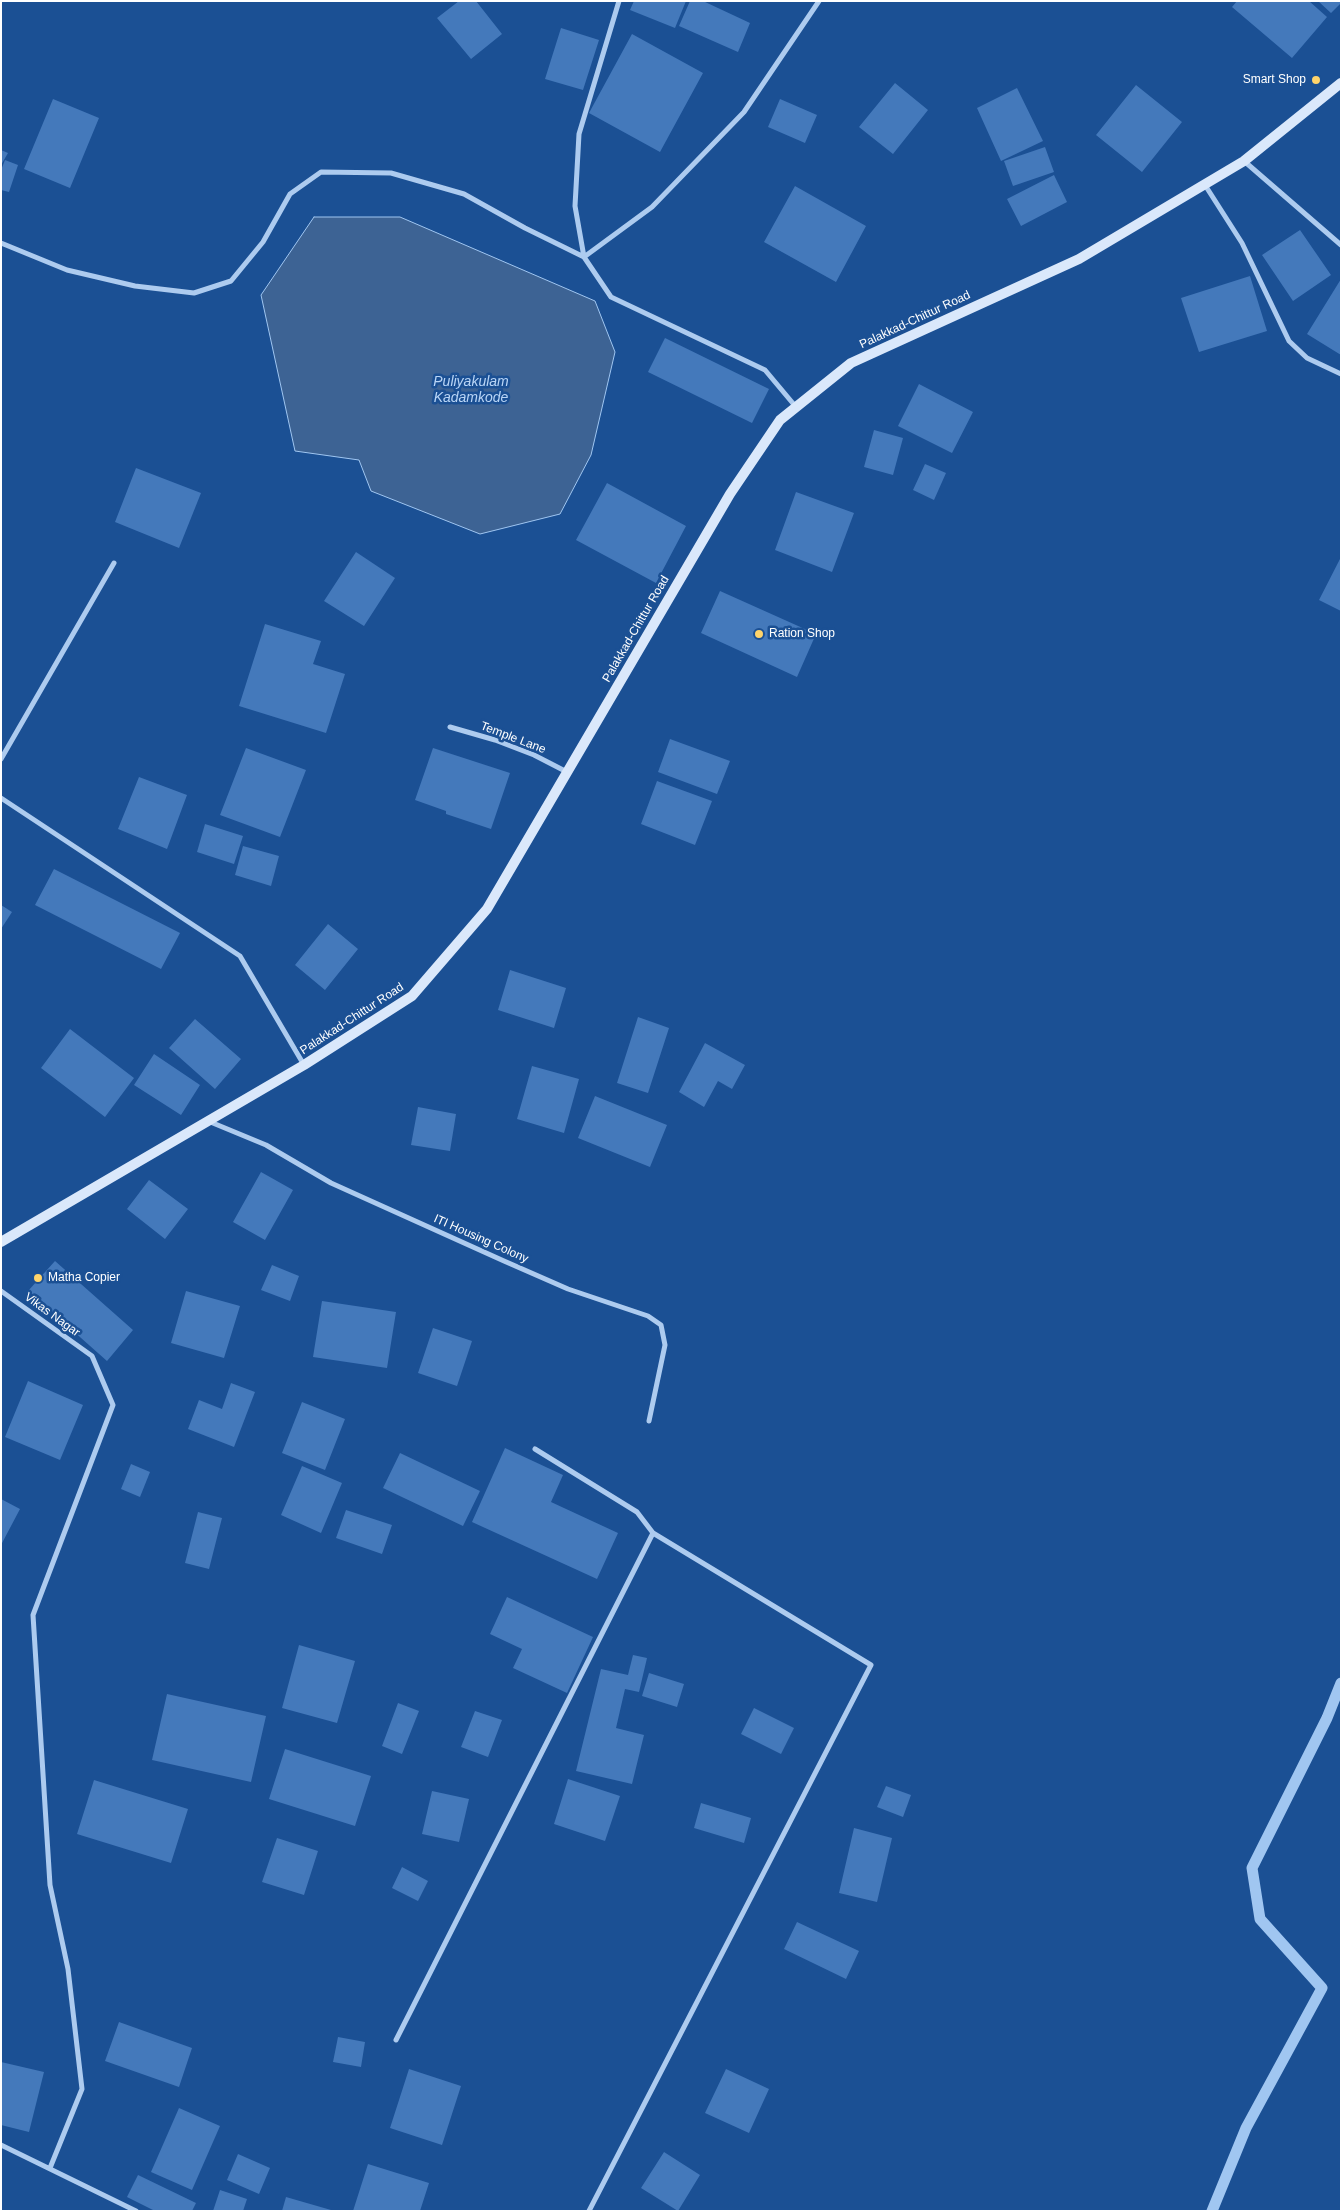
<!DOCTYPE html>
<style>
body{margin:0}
#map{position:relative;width:1342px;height:2212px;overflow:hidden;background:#1b5094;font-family:Helvetica,sans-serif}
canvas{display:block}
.frame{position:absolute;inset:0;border:2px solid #fff;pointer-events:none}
</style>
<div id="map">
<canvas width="1342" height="2212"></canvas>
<div class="frame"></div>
</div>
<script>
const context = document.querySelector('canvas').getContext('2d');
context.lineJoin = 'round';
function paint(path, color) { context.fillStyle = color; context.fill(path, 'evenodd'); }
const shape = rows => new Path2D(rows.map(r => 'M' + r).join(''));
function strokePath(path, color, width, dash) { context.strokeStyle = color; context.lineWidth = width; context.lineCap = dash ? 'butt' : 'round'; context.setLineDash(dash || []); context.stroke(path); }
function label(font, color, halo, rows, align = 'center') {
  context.font = font + ' Helvetica,sans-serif'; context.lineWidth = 5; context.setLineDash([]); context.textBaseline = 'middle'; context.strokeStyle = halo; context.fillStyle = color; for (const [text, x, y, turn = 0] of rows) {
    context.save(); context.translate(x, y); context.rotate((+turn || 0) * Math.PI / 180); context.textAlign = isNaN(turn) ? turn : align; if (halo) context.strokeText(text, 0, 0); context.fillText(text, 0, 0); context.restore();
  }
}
const water = shape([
 [314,217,400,217,595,301,615,352,591,455,560,514,480,534,371,491,359,460,295,451,261,295,314,217]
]);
paint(water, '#3d6394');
strokePath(water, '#a0c6f1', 1);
strokePath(shape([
 [1212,2211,1246,2128,1322,1988,1260,1919,1252,1868,1327,1718,1341,1683]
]), '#a0c6f1', 11);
paint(shape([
 [459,1,476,1,502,34,471,59,437,18],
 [634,1,686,1,675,28,630,10],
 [690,1,703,1,750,23,738,52,679,26],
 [1237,1,1309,1,1327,17,1292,58,1232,7],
 [1318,1,1341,1,1341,3,1331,13],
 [561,28,599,40,583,90,545,79],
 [632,34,703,73,660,152,589,113],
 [895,83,928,110,893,154,859,127],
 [1136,85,1182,122,1142,172,1096,135],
 [1017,88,1043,141,1001,161,977,108],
 [53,99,99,118,70,188,24,169],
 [780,99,817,115,805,143,768,127],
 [1045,147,1054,172,1013,186,1004,161],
 [1,150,8,153,1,165],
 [5,160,18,165,9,192,1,190,1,170],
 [1054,175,1067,202,1021,226,1007,199],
 [795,186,866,226,836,282,764,242],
 [1300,230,1331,275,1293,301,1262,255],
 [1250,276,1267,331,1199,352,1181,298],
 [1341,279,1341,355,1307,334],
 [665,338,769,389,752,423,648,372],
 [919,384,973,412,952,453,898,426],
 [874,430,903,438,893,475,864,467],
 [925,464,946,473,934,500,913,490],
 [136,468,201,493,179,548,115,522],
 [607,483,686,526,656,583,576,540],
 [796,492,854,513,832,572,775,550],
 [356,552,395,578,364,626,324,601],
 [1341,557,1341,611,1319,600],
 [720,591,816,634,797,677,701,633],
 [265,624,321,641,313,664,345,674,326,733,239,706],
 [670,739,730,761,717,794,658,772],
 [246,748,306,770,280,837,220,815],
 [433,748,510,773,491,829,446,814,446,811,415,800],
 [139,777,187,795,167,849,118,829],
 [657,781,712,801,695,845,641,824],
 [205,824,243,836,234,864,197,852],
 [243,846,279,856,271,886,235,875],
 [54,869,180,933,161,969,35,905],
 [1,905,12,912,1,929],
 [328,924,358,949,325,990,295,965],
 [510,970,566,988,554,1028,498,1010],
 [638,1017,669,1028,648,1093,617,1083],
 [195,1019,241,1059,215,1089,169,1048],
 [70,1029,134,1078,105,1117,41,1068],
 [705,1043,745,1065,732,1089,718,1081,704,1107,679,1092],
 [154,1054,200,1085,181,1115,134,1085],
 [532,1066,579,1079,564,1133,517,1119],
 [595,1096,667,1125,650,1167,578,1138],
 [418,1107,456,1114,450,1151,411,1145],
 [261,1172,293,1190,265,1240,233,1222],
 [149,1180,188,1209,165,1239,127,1209],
 [55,1261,133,1330,107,1361,28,1291],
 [272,1265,299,1276,290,1301,261,1290],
 [186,1291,240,1306,224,1358,171,1343],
 [322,1301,396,1312,387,1368,313,1357],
 [433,1328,472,1341,457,1386,418,1373],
 [28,1381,83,1405,60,1460,5,1437],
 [231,1383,255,1392,234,1447,188,1429,199,1400,222,1409],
 [302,1402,345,1419,325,1470,282,1453],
 [505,1448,563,1475,551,1502,618,1533,597,1579,472,1522],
 [400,1453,480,1491,463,1526,383,1488],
 [131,1464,150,1472,140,1497,121,1489],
 [302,1466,342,1483,321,1533,281,1515],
 [1,1499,20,1509,1,1545],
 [346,1510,392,1525,382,1554,336,1538],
 [198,1512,222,1518,209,1569,185,1563],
 [507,1597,593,1637,567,1693,513,1668,522,1649,490,1634],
 [299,1645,355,1661,337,1723,282,1708],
 [633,1655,647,1658,639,1692,625,1689,616,1728,644,1735,632,1784,576,1771,601,1669,628,1675],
 [649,1673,684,1684,677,1707,642,1696],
 [167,1694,266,1716,251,1782,152,1760],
 [398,1703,419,1711,402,1754,382,1746],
 [754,1708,794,1728,781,1754,741,1734],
 [475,1711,502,1720,488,1757,461,1747],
 [285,1749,371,1776,355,1826,269,1799],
 [568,1779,620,1796,605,1841,554,1824],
 [94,1780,188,1809,171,1863,77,1834],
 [886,1786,911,1795,903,1817,877,1807],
 [432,1791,469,1799,459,1842,422,1834],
 [701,1803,751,1818,744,1843,694,1828],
 [854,1828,892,1838,877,1902,839,1893],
 [277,1838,318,1851,304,1895,262,1882],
 [402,1867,428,1881,418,1901,392,1888],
 [797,1922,859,1951,846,1979,784,1949],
 [119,2022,192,2048,179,2087,105,2061],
 [338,2037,365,2042,361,2067,333,2062],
 [1,2062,44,2072,29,2132,1,2125],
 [409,2069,461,2086,442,2145,390,2128],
 [726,2069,769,2089,749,2133,705,2113],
 [179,2108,220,2126,192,2190,151,2172],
 [664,2152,700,2175,678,2211,641,2188],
 [238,2154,270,2168,259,2194,227,2180],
 [368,2164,429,2183,420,2211,353,2211],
 [138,2175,196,2203,192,2211,155,2211,127,2197],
 [220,2190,247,2199,243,2211,213,2211],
 [286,2197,331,2210,331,2211,282,2211]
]), '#4479bb');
strokePath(shape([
 [619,1,579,134,575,206,584,257,611,297,765,370,796,407],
 [1244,161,1341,245],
 [1205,185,1242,243,1289,341,1307,358,1341,374],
 [1,243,67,270,135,286,194,293,231,281,263,242,290,194,321,172,391,173,464,194,525,228,584,257,652,207,744,112,819,1],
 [450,727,495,740,534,755,567,772],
 [1,759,114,563],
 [1,798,240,956,304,1065],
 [208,1121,266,1145,331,1183,504,1261,568,1289,648,1316,661,1325,665,1345,649,1421],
 [1,1291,92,1356,113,1405,33,1615,50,1885,68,1969,82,2089,50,2168],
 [535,1449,637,1512,653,1533,871,1665,589,2211],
 [396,2040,653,1533],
 [1,2145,136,2211]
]), '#adcbef', 5);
strokePath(shape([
 [1,1242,304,1065,412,996,487,909,730,494,780,420,851,363,1079,259,1244,161,1341,83]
]), '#dae8fb', 10);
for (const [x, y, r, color] of [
 [1316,80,5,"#ffd46b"],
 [759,634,5,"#ffd46b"],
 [38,1278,5,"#ffd46b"]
]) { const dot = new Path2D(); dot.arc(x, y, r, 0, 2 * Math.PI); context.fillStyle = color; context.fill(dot); strokePath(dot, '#1b5094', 2); }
label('12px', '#fff', '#1b5094', [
 ["Smart Shop",1306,80,"right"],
 ["Ration Shop",769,634],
 ["Matha Copier",48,1278]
], 'left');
label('12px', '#fff', '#1b5094', [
 ["Palakkad-Chittur Road",915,320,-25],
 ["Palakkad-Chittur Road",636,629,-60],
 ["Temple Lane",513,738,21],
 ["Palakkad-Chittur Road",352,1019,-33],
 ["ITI Housing Colony",481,1239,24],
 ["Vikas Nagar",52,1315,36]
]);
label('italic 14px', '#b9d5f6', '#1b5094', [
 ["Puliyakulam",471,382],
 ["Kadamkode",471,398]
]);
</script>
